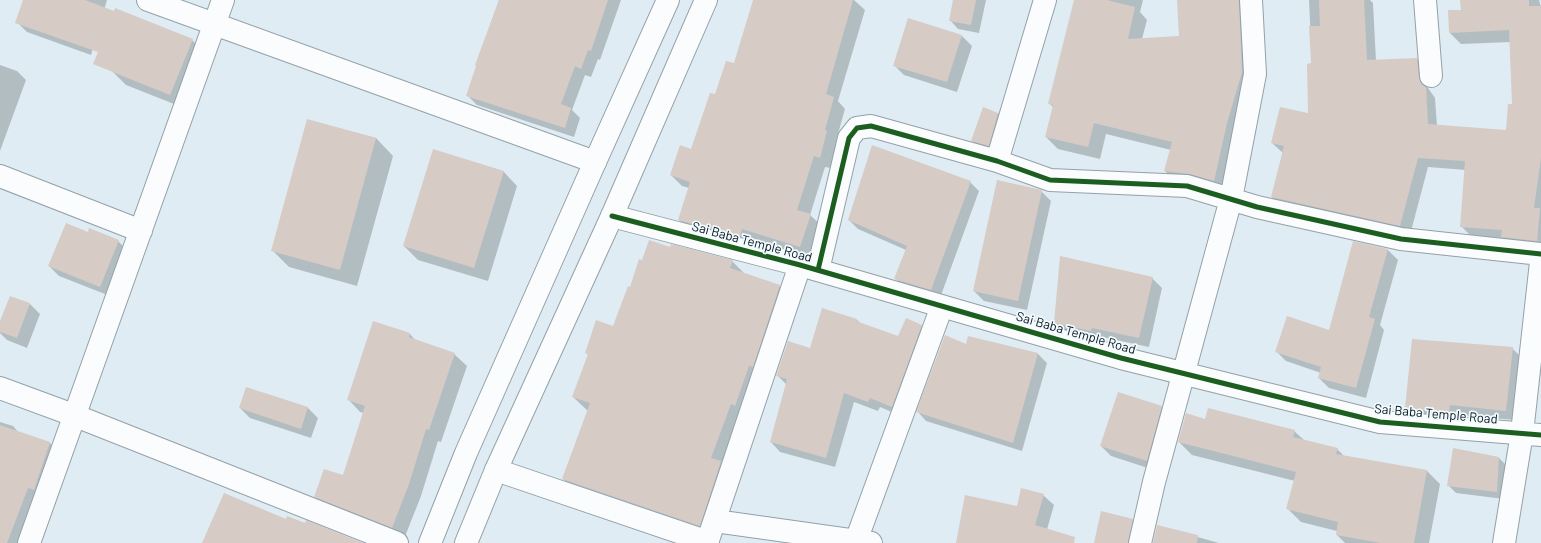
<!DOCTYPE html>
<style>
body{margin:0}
canvas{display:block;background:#dfecf3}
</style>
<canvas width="1541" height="543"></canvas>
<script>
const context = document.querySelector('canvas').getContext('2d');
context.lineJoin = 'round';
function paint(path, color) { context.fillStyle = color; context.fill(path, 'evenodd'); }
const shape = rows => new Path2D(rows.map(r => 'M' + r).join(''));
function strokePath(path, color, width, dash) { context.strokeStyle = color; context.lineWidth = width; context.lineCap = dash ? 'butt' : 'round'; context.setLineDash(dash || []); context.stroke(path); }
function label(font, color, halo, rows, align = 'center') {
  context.font = font + ' Barlow,sans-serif'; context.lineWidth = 3.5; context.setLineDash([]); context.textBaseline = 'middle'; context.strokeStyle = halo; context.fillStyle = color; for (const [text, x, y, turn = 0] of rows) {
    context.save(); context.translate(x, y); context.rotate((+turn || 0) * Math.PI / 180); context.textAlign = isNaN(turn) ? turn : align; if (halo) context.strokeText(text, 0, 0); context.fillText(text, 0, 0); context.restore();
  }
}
paint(shape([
 [24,0,107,0,91,55,27,32,17,22],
 [499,0,621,0,600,60,598,59,591,77,585,75,572,110,580,118,574,137,477,105,467,95,477,67,476,65],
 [754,0,854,0,865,10,838,101,845,109,836,141,838,143,831,168,825,167,810,215,822,226,811,257,753,239,751,247,690,231,679,220,689,188,682,186,671,175,691,150,716,96,735,65],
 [954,0,986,0,979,33,958,29,950,20],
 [1075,0,1143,0,1140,12,1147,20,1142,39,1180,37,1178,0,1250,0,1254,85,1226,193,1177,183,1165,171,1171,150,1106,134,1100,159,1058,149,1046,137,1053,107,1049,103],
 [1309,0,1370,0,1373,3,1376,61,1417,59,1427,69,1428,88,1435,98,1437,126,1541,135,1541,250,1512,247,1504,238,1471,236,1461,226,1466,170,1428,167,1410,235,1282,207,1272,197,1283,153,1272,143,1309,115,1312,64],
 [1461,0,1539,0,1541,7,1541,116,1511,42,1461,44,1450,33,1462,11],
 [962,36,972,46,957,92,904,75,894,65],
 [192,40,206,54,184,108,126,85,112,71],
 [0,65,17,71,26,80,0,151],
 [998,113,1008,123,998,155,982,150,972,141],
 [308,120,376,138,393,156,357,286,289,267,272,250],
 [503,171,517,186,488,281,418,260,404,246],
 [970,182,979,191,940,298,905,288,896,279,906,250,858,229,849,220],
 [1041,191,1051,201,1027,310,984,301,974,291],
 [88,234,118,241,128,251,110,296,59,276,49,266],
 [1354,242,1388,250,1398,260,1380,325,1384,330,1366,398,1329,388,1319,378,1321,373,1286,361,1276,351,1330,331],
 [671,248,732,261,745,274,779,286,794,301,714,540,577,493,563,479,588,411,573,397,588,355,586,352,614,327,642,262],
 [1152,278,1162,288,1149,347,1102,337,1101,341,1065,333,1055,323],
 [30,304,40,314,27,348,7,340,0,333,0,324],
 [857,320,861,324,899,338,921,326,931,335,901,416,880,407,878,411,854,402,835,467,780,452,771,442,787,385,777,375,810,350],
 [410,334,416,341,454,354,467,366,441,442,438,441,421,496,404,539,328,509,315,497,344,476,364,413,360,412,348,399],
 [969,337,1038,354,1047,363,1022,451,926,421,918,412,967,346],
 [1512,348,1522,358,1515,420,1460,415,1459,422,1416,418,1406,408],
 [246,388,308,408,318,418,311,438,250,418,240,408],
 [1161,407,1171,417,1157,471,1111,456,1101,446],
 [1205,420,1294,431,1304,440,1337,449,1345,457,1427,471,1440,484,1429,543,1345,543,1337,535,1337,531,1301,522,1288,509,1295,481,1192,455,1179,442],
 [0,422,13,426,19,433,50,443,62,455,24,543,0,543],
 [1499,458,1507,466,1504,499,1456,493,1448,485],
 [1043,495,1054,505,1046,533,1050,543,957,543,1017,507],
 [1132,520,1142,529,1139,543,1095,543],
 [1158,526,1219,543,1153,543]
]), '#0003');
paint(shape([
 [23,0,85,0,114,11,115,8,193,39,170,95,93,64,98,52,15,23],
 [499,0,608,0,591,51,588,50,581,69,575,66,561,104,571,108,565,128,466,96,476,66,475,65],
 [753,0,853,0,826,94,834,97,825,130,827,131,820,158,814,156,797,210,811,214,800,247,742,229,740,236,678,220,690,182,670,175,680,145,691,149,710,93,715,94,726,61,734,63],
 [953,0,976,0,971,25,949,21],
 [1074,0,1107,0,1135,7,1128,39,1179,36,1177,0,1239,0,1242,72,1227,123,1214,181,1190,174,1164,171,1172,142,1094,123,1088,147,1045,137,1053,105,1048,104],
 [1319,0,1364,0,1367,60,1417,58,1419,77,1421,83,1426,87,1428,124,1506,130,1508,104,1512,104,1509,30,1449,33,1448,10,1461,10,1460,0,1529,0,1529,6,1541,6,1541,158,1534,208,1540,208,1537,241,1501,237,1502,230,1460,227,1465,161,1418,158,1400,226,1271,197,1284,146,1271,143,1280,107,1308,113,1307,64,1311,63,1309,26,1320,26],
 [908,18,962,35,947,82,893,66],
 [983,107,998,113,989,146,971,141],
 [307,119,376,138,340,270,271,251],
 [872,145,971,181,931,290,894,279,907,246,848,220],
 [433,149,504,171,474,268,403,246],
 [997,180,1042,190,1018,301,973,291],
 [66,223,88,232,89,228,119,240,100,287,48,266],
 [649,240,670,247,671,244,733,260,730,268,780,285,753,367,749,366,735,406,731,404,711,458,721,461,700,526,562,479,590,403,572,397,588,354,585,353,596,320,613,326,628,286,630,287,639,259,642,260],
 [1353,241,1388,249,1369,317,1375,319,1356,388,1318,378,1321,367,1275,352,1287,316,1329,330],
 [1060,256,1153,277,1139,338,1092,328,1091,331,1054,323],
 [10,296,30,303,17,338,0,332,0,321],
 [822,308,857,319,856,321,898,336,906,318,922,325,892,407,870,398,868,402,844,393,826,458,770,442,787,379,776,376,788,341,810,348],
 [373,321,410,333,409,337,455,353,429,430,426,429,409,484,392,528,314,497,324,469,343,475,365,406,347,400],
 [945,335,966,344,968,336,1038,353,1013,443,916,412],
 [1412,339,1513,347,1506,411,1450,405,1449,413,1405,408],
 [246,387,308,407,301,429,239,408],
 [1118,392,1162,406,1147,461,1100,446],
 [1208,408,1295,430,1293,437,1338,448,1336,454,1427,470,1414,543,1381,543,1336,535,1338,522,1286,509,1296,472,1178,442,1186,413,1205,419],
 [0,425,50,442,34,490,28,488,7,543,0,543],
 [1453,448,1499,457,1497,492,1447,486],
 [1021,488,1044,494,1035,525,1075,537,1074,543,956,543,965,495,1017,506],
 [224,493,286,519,287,516,305,523,306,520,363,543,202,543],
 [1101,511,1133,519,1128,543,1094,543],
 [1157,525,1198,535,1197,543,1153,543]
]), '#d7cbc5');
const minor = shape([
 [148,0,595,162],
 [1425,0,1431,76],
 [997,161,1045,0],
 [0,176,141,231],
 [612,216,800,265,1121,358,1380,422,1541,435],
 [818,270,849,138,857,128,871,126,997,161,1050,180,1187,186,1257,207,1401,239,1541,254],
 [0,388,76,416,397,543],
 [496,470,708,542],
 [715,521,871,543],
 [856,541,942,306],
 [29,543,223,0],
 [707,543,800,265],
 [1140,543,1154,482,1231,199,1255,74,1251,0],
 [1504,543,1522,433,1541,262]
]);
const major = shape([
 [430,543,466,453,595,162,668,0],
 [466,543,496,470,612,216,706,0]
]);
strokePath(minor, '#94a1a8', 24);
strokePath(major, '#94a1a8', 24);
strokePath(minor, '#fafcfd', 22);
strokePath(major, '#fafcfd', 22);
strokePath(shape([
 [612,216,800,265,1121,358,1380,422,1541,435],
 [818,270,849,138,857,128,871,126,997,161,1050,180,1187,186,1257,207,1401,239,1541,254]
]), '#1b5e20', 5);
label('13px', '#05151c', '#f2fafe', [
 ["Sai Baba Temple Road",752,242,15],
 ["Sai Baba Temple Road",1076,333,16],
 ["Sai Baba Temple Road",1436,414,5]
]);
</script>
